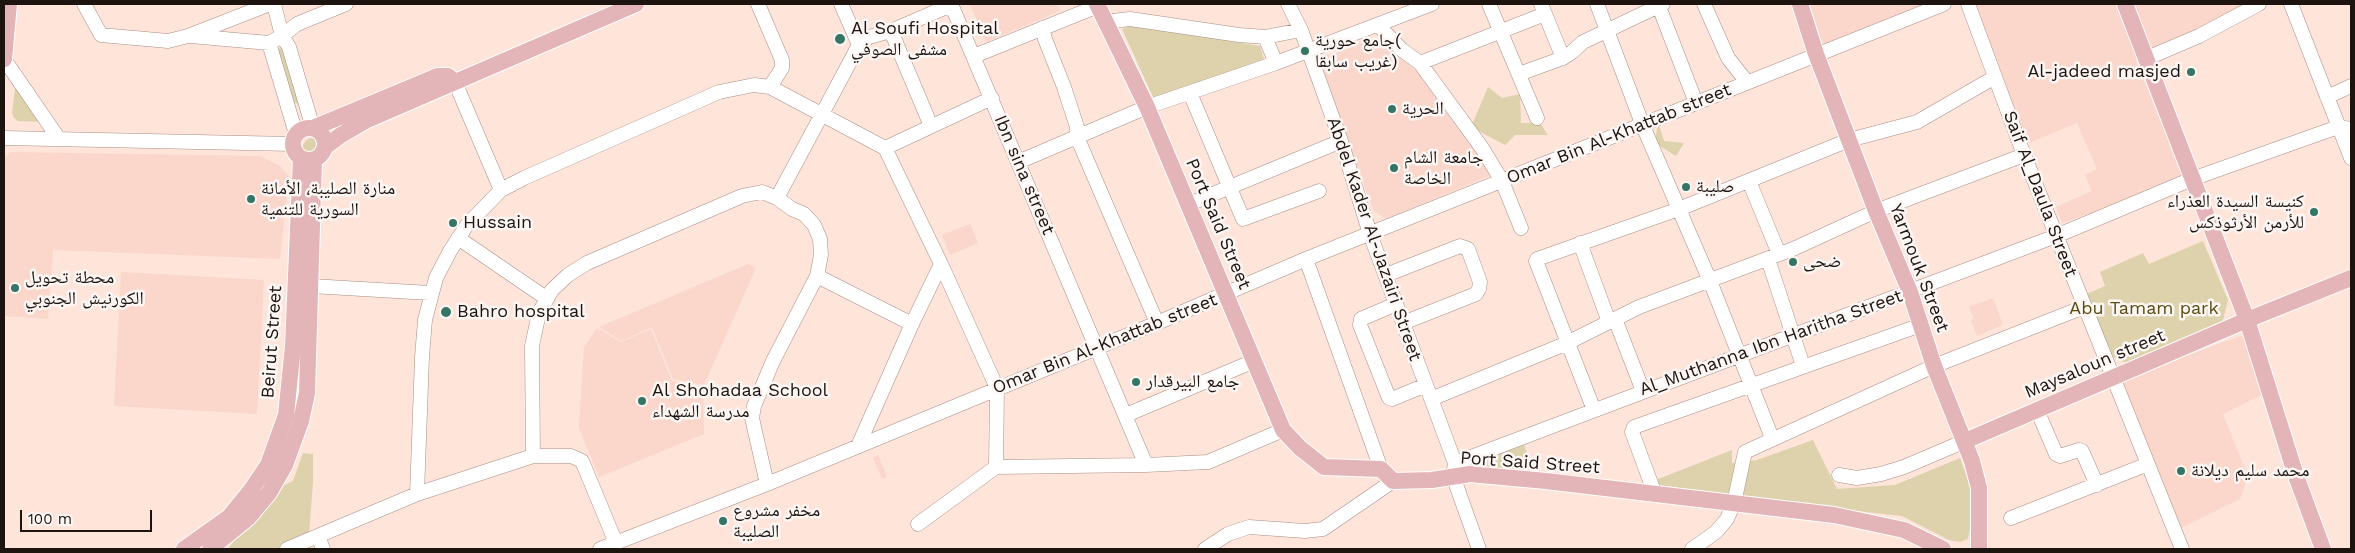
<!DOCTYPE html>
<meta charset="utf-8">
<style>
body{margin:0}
#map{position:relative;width:2355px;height:553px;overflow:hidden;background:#ffe4da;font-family:"Work Sans",sans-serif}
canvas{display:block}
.frame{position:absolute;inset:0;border:5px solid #1d1410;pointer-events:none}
.scale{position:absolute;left:20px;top:510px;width:132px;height:22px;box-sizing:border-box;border:2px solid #1d1410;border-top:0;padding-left:6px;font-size:15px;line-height:18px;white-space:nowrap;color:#1d1410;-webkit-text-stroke:4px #fcf6f4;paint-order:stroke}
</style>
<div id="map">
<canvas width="2355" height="553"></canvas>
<div class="frame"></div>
<div class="scale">100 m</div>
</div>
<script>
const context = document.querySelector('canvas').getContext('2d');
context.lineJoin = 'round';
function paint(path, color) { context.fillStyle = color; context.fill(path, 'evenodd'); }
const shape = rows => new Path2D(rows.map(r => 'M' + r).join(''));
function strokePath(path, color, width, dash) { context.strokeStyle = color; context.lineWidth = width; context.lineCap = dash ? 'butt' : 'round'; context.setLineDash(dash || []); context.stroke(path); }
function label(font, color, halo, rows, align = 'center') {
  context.font = font + ' "Work Sans","Noto Naskh Arabic",sans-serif'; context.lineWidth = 5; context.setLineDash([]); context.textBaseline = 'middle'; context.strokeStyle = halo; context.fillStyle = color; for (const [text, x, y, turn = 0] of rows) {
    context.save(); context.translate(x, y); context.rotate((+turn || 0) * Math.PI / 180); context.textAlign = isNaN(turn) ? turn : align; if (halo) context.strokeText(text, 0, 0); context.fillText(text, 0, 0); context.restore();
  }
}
paint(shape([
 [970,4,1057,4,1060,11,986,42],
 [1810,4,1944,4,1824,49],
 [1972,4,2256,4,2195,37,2136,61,2185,180,2062,223,2056,207,2092,191,2085,175,2097,169,2077,123,2029,143],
 [1368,40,1392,50,1419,73,1450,112,1491,175,1386,219,1374,211,1319,69,1324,57],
 [11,152,260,156,280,166,289,176,280,259,53,250,48,319,4,316,4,158],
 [970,224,978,243,950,255,942,235],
 [748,264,756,268,704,385,673,379,652,327,621,341,599,327],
 [121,272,264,280,257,414,114,406],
 [1993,298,2003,325,1977,336,1971,320,1974,319,1969,307],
 [597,328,621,342,651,329,672,381,703,387,704,434,599,477,579,428,584,347],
 [2257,330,2275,388,2223,414,2248,476,2240,499,2177,530,2120,380],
 [878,455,887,477,882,479,873,458]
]), '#fad7ca');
paint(shape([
 [1131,25,1260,46,1264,59,1154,99,1122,29],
 [280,47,285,49,301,103,298,104,293,102,278,52],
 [16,80,44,122,18,121,14,118,12,113],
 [1488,87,1502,98,1520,94,1521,123,1540,123,1548,135,1515,135,1505,145,1471,127],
 [1658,122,1664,141,1684,143,1676,156,1655,143],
 '303 147a9 9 0 1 1 18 0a9 9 0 1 1-18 0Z',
 [2203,241,2228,300,2222,324,2128,364,2113,357,2086,294,2105,286,2100,272,2143,253,2149,264],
 [1813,440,1837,489,1895,485,1960,458,1971,488,1973,512,1968,539,1960,542,1949,540,1902,516,1657,489,1653,481,1732,450,1732,463,1757,460],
 [1524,445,1535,475,1480,468,1478,465,1479,461],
 [303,453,313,454,313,482,309,534,287,549,228,549,269,493,293,481]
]), '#ddd2ac');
const minor = shape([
 [84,4,101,35,168,41,188,36,270,4],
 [274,4,282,36,289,47,313,128],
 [758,4,782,60,782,68,770,87],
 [841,4,859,45],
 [951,4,1146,465],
 [1288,4,1301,30,1341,141,1370,234,1455,463,1453,476,1479,549],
 [1489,4,1537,118],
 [1541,4,1563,58,1572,52,1583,42,1663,4],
 [1597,4,1643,126,1710,281,1772,438],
 [1658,4,1696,103],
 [1704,4,1728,58,1747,82],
 [1968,4,2024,155,2182,549],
 [2291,4,2351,158],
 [1104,22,1130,19,1239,35,1265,37,1301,30],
 [1378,25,1402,50,1420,63,1482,148,1502,181,1521,228],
 [1042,28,1045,39,1064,87,1077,127,1077,137,1157,323],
 [891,31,931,126],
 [191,36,269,43,282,36,297,24,346,4],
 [1265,37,1276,63],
 [269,43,296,134],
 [974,56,1098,6],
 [4,59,59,139],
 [2145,59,2199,36,2259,4],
 [1420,63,1545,14],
 [1519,74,1563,58],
 [455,82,501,190],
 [1190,93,1243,219,1319,191],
 [2327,97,2351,86],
 [4,138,293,144],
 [885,148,992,98],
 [1018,162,1147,107,1276,63,1432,4],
 [1749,181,1779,254],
 [777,198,859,45,869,37,891,31,951,5],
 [1189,204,1341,141],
 [458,238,546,298],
 [1580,243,1609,322],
 [1306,259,1381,469],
 [1768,259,1803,366],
 [1386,275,1460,246,1468,249,1480,282,1479,289,1476,294,1403,323],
 [817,276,912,324],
 [311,286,430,293],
 [1396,304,1361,319,1360,325,1389,398,1392,399,1426,385],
 [1615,319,1643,391],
 [1431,399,1565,344,1639,307,1793,249,1876,211,2024,155],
 [1594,410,1536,261,1537,259,1679,209,1849,140,1917,122,1995,77],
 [2037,410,2056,454,2060,456,2079,450,2082,451,2097,485],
 [1126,415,1254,361],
 [858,446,912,324,941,264],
 [533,456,532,346,539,313,552,290,568,275,587,263,742,196,762,192,777,198,792,209,804,214,814,225,820,239,821,255,817,276,773,361,754,406,752,418,767,484],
 [1455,463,2056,236,2192,179,2338,127,2351,129],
 [1839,475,1857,478,1881,474,1904,467,1965,441],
 [417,494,422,357,425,320,436,278,450,251,467,225,501,190,524,178,719,92,754,85,770,87,885,148,941,264,997,388,996,467,1146,465,1208,462,1283,430],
 [1655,494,1632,432,1634,427,1921,325],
 [2011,518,2148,464],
 [918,524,996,467],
 [318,536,323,549],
 [287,549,417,494,533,456,571,456,582,461,616,543],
 [600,549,767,484,1157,323,1306,259,1944,4],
 [1205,549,1228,534,1249,527,1305,531,1323,529,1393,481],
 [1692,549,1716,532,1727,519,1734,503,1745,452,1934,366,2084,307]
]);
const major = shape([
 [1097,4,1147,107,1283,430,1300,448,1324,467,1381,469,1393,481,1432,480,1470,474,1546,481,1834,515,1904,530,1943,549],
 [1800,4,1816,54,1876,211,1910,292,1934,366,1972,461,1979,488,1979,549],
 [2125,4,2247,320,2296,476,2323,549],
 [4,59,9,4],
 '293 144a16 16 0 1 1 32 0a16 16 0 1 1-32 0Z',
 [313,128,438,76,448,76,455,82],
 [325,147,341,135,365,121,636,4],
 [1965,441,2247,320,2351,278],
 [184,549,229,517,251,490,268,465,286,415,293,346,301,158],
 [210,549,248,518,269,493,285,465,301,421,307,393,314,159]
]);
strokePath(minor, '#a78e85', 15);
strokePath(major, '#fff', 18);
strokePath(minor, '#fff', 14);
strokePath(major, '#e3b4b8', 16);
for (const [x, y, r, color] of [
 [840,39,6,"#347565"],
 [1305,51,5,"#347565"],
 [2191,72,5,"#347565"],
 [1392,109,5,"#347565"],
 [1394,168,5,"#347565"],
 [1686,187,5,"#347565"],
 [251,199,5,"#347565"],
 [2314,212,5,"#347565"],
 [453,223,5,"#347565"],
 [1793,262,5,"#347565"],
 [15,288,5,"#347565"],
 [446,312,6,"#347565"],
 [1136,382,5,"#347565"],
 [642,401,5,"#347565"],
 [2181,471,5,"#347565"],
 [723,521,5,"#347565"]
]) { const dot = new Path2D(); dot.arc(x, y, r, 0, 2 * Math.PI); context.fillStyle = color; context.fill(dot); strokePath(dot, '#fcf6f4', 2); }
label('18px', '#1d1410', '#fcf6f4', [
 ["Al Soufi Hospital",851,29],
 ["مشفى الصوفي",851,50],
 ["جامع حورية(",1315,41],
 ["غريب سابقا)",1315,62],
 ["Al-jadeed masjed",2181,72,"right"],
 ["الحرية",1402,109],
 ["جامعة الشام",1404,158],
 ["الخاصة",1404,179],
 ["صليبة",1696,187],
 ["منارة الصليبة، الأمانة",261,189],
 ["السورية للتنمية",261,210],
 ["كنيسة السيدة العذراء",2304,202,"right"],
 ["للأرمن الأرثوذكس",2304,223,"right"],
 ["Hussain",463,223],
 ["ضحى",1803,262],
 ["محطة تحويل",25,278],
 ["الكورنيش الجنوبي",25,299],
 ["Bahro hospital",457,312],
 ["جامع البيرقدار",1146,382],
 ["Al Shohadaa School",652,391],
 ["مدرسة الشهداء",652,412],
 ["محمد سليم ديلانة",2191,471],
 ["مخفر مشروع",733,511],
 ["الصليبة",733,532]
], 'left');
label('18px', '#1d1410', '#fcf6f4', [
 ["Omar Bin Al-Khattab street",1619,134,-22],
 ["Ibn sina street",1024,175,67],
 ["Saif Al_Daula Street",2040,194,69],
 ["Port Said Street",1218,224,67],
 ["Abdel Kader Al-Jazairi Street",1374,239,71],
 ["Yarmouk Street",1919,268,69],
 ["Beirut Street",272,342,-86],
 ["Al_Muthanna Ibn Haritha Street",1771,343,-20],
 ["Omar Bin Al-Khattab street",1105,344,-22],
 ["Maysaloun street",2095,364,-23],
 ["Port Said Street",1530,463,4]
]);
label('18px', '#5c4d0f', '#fcf6f4', [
 ["Abu Tamam park",2144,309]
]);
</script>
